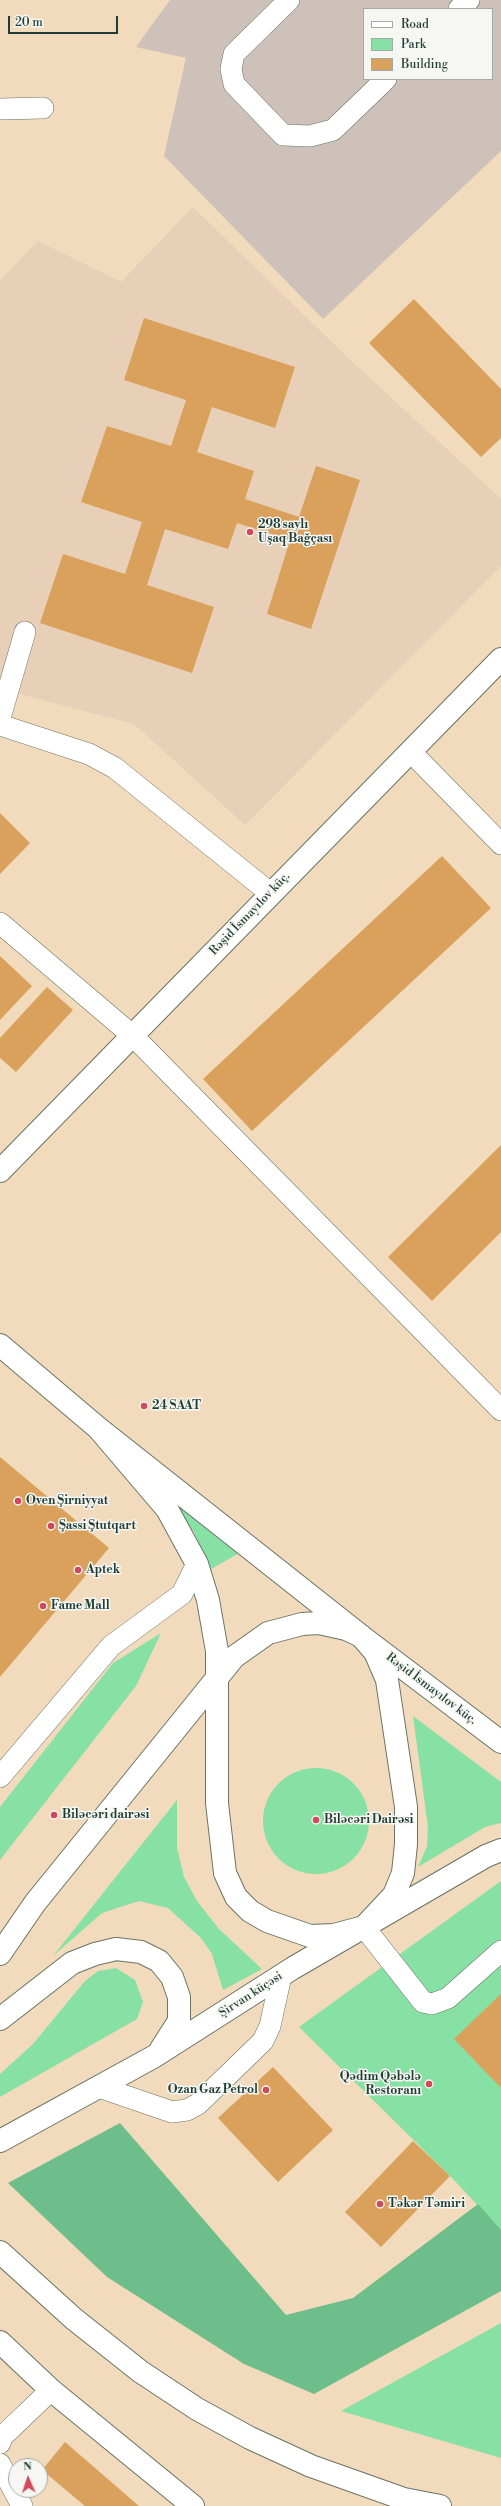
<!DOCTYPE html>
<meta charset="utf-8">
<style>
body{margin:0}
#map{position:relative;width:501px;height:2506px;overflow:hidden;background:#f1dbbc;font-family:"Libre Bodoni",serif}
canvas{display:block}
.legend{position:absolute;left:363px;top:8px;width:130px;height:72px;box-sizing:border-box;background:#f6f6f2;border:1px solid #a0aca6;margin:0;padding:5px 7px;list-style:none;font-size:12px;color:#1f3d34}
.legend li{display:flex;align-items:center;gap:8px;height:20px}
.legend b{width:20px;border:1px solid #a0aca6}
.north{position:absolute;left:8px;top:2458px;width:40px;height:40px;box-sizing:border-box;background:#f6f6f2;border:1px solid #a0aca6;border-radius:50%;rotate:357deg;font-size:11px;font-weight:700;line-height:16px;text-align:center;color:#1f3d34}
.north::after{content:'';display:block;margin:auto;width:14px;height:18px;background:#d1495b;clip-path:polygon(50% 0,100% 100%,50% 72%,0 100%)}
.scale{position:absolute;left:8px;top:16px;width:110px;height:18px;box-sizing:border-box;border:2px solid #1f3d34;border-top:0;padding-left:5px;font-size:12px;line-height:14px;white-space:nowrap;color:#1f3d34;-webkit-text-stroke:3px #f6f6f2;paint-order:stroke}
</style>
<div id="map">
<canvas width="501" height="2506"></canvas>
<ul class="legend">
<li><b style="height:5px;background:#fff"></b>Road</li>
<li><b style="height:11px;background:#87e0a4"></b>Park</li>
<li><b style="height:11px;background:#d9a15b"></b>Building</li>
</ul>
<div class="north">N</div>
<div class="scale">20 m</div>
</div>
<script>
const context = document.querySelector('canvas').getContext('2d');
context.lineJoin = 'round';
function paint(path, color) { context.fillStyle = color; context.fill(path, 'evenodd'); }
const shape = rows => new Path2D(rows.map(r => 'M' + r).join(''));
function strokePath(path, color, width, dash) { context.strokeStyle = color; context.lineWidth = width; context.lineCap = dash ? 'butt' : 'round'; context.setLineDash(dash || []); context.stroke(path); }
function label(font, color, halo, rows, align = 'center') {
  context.font = font + ' "Libre Bodoni",serif'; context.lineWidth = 3; context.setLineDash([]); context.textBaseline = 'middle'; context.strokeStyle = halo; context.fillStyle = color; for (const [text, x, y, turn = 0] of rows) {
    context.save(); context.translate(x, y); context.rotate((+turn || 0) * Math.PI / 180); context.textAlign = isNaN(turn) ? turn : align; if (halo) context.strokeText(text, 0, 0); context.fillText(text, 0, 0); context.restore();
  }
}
paint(shape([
 [193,207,345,355,501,499,501,566,245,825,134,724,0,689,0,280,38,241,121,282]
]), '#e8cfb7');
paint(shape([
 [170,0,501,0,501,151,323,319,164,156,186,58,136,47],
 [364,9,492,9,492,79,364,79]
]), '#cec1b9');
paint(shape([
 [151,1473,243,1551,211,1569,194,1532],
 [161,1633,136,1686,0,1860,0,1807,113,1663],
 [413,1716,501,1782,501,1823,485,1827,418,1867,427,1846,428,1827],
 '263 1821a53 53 0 1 1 106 0a53 53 0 1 1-106 0Z',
 [177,1800,177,1848,184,1877,197,1901,219,1929,262,1969,223,1990,212,1954,201,1938,168,1908,139,1901,102,1913,53,1956],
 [501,1881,501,2230,450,2176,299,2027],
 [116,1968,135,1980,143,2002,137,2019,0,2097,0,2074,33,2044,85,1981,98,1971],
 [501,2323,501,2458,341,2411]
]), '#87e0a4');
paint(shape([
 [120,2123,286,2315,353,2298,478,2204,501,2230,501,2291,314,2394,244,2364,107,2277,8,2183]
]), '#6dbe8a');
paint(shape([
 [414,299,501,389,501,438,481,457,369,343],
 [144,318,295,367,275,428,212,407,197,452,254,471,245,499,299,517,316,466,360,480,311,629,267,614,290,540,237,523,228,549,165,529,147,585,214,607,192,673,40,623,63,554,125,574,142,522,81,502,107,426,171,446,186,400,124,380],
 [0,813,30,843,0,874],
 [442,856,491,908,252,1131,203,1079],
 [0,956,32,986,0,1020],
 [47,987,73,1010,16,1072,0,1058,0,1038],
 [501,1145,501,1232,432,1301,388,1257],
 [0,1457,109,1548,0,1677],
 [501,1994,501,2088,454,2039],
 [273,2067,333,2130,278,2182,218,2118],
 [413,2141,450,2176,381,2247,345,2212],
 [65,2442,139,2506,85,2506,42,2470]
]), '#d9a15b');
const service = shape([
 [289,0,234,54,231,69,234,84,283,135,310,136,333,130,386,79],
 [459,9,469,0],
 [0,109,43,108],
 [0,718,25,632],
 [0,725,89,754,115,768,270,893],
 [411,752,501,844],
 [0,923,133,1036,501,1410],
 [0,1777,111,1646,182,1594,197,1564],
 [364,1927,423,2002,432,2004,448,1998,501,1951],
 [99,2087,172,2112,187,2110,198,2104,263,2041,270,2026,281,1976],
 [0,2443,2,2437,51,2390],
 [0,2464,22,2506]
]);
const minor = shape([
 [0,2342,51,2390,193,2506]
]);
const tertiary = shape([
 [0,1171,501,659],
 [0,1345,98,1428,361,1636,375,1652,387,1680,406,1807,406,1844,403,1873,394,1895,364,1927,334,1935,310,1936,267,1921,250,1911,236,1897,225,1873,217,1803,217,1651,208,1600,197,1564,167,1509,98,1428]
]);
const secondary = shape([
 [0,1954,35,1903,234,1657,268,1633,302,1624,319,1623,346,1629,361,1636,501,1742],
 [0,2019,72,1963,95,1954,116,1949,141,1952,159,1961,172,1977,179,1997,179,2021,161,2049],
 [0,2141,155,2056,293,1968,486,1856,501,1850]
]);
const motorway = shape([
 [0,2252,74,2319,141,2372,197,2409,250,2438,311,2466,404,2499,440,2506]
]);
strokePath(service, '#687464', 22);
strokePath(minor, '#687464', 24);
strokePath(tertiary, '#687464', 24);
strokePath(secondary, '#687464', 24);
strokePath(motorway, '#687464', 24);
strokePath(service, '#fff', 21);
strokePath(minor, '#fff', 22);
strokePath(tertiary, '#fff', 22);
strokePath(secondary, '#fff', 22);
strokePath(motorway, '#fff', 22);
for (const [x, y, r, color] of [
 [250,532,4,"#d1495b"],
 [144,1406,4,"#d1495b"],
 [18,1501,4,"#d1495b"],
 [51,1526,4,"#d1495b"],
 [78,1570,4,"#d1495b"],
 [43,1606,4,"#d1495b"],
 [54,1815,4,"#d1495b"],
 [316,1820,4,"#d1495b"],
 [429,2084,4,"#d1495b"],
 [266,2090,4,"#d1495b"],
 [380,2204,4,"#d1495b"]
]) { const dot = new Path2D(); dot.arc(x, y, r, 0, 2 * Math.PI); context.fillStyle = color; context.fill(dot); strokePath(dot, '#f6f6f2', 1.5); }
label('bold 12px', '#1f3d34', '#f6f6f2', [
 ["298 saylı",258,525],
 ["Uşaq Bağçası",258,539],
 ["24 SAAT",152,1406],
 ["Oven Şirniyyat",26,1501],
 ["Şassi Ştutqart",59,1526],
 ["Aptek",86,1570],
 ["Fame Mall",51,1606],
 ["Biləcəri dairəsi",62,1815],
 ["Biləcəri Dairəsi",324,1820],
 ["Qədim Qəbələ",421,2077,"right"],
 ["Restoranı",421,2091,"right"],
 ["Ozan Gaz Petrol",258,2090,"right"],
 ["Təkər Təmiri",388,2204]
], 'left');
label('12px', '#1f3d34', '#f6f6f2', [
 ["Rəşid İsmayılov küç.",250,914,-46],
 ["Rəşid İsmayılov küç.",431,1689,37],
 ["Şirvan küçəsi",251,1995,-33]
]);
</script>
